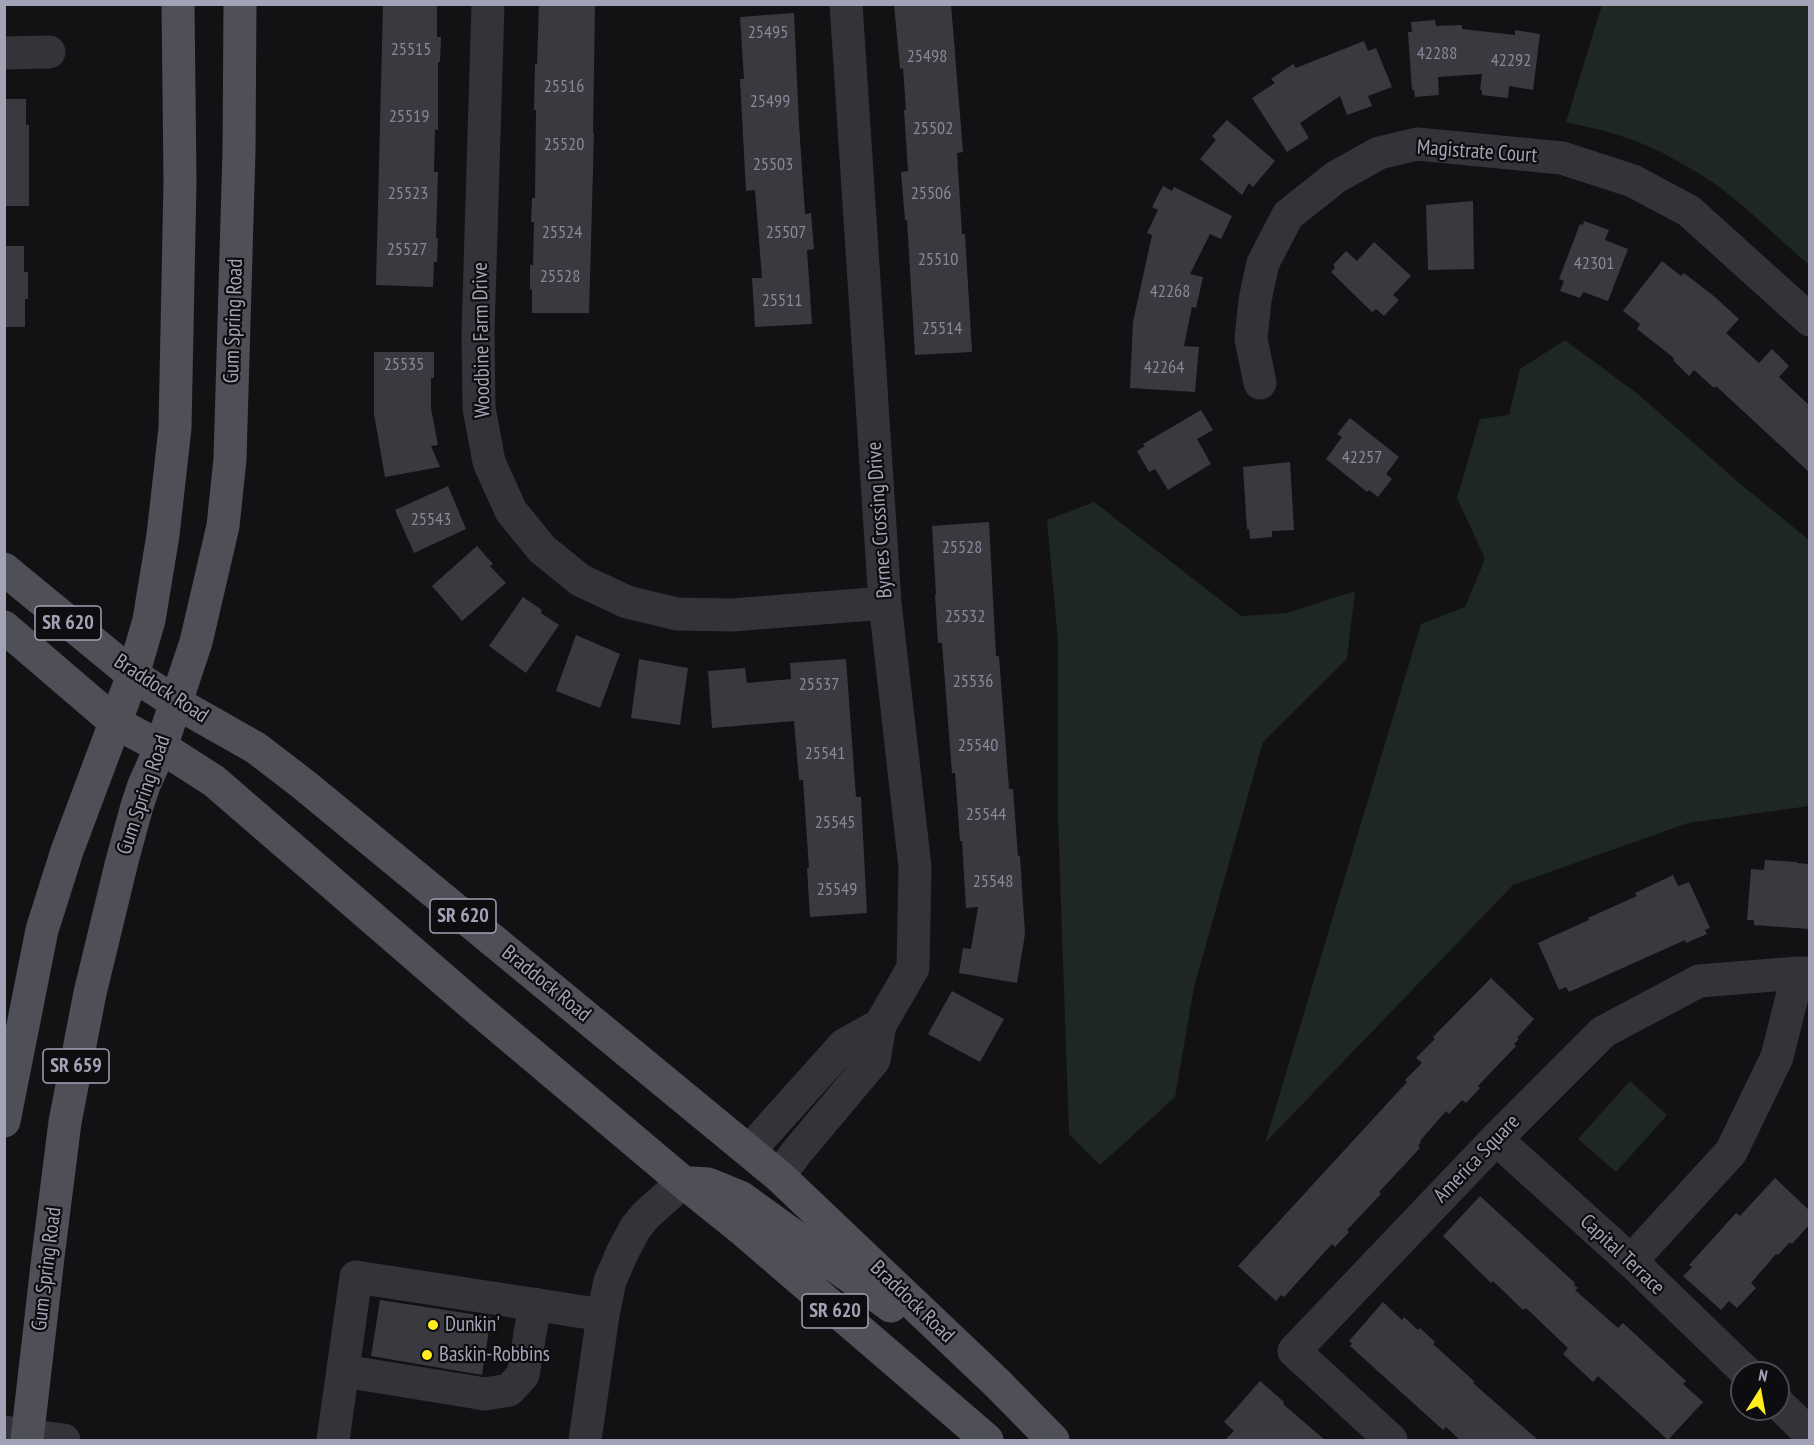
<!DOCTYPE html>
<style>
body{margin:0}
#map{position:relative;width:1814px;height:1445px;overflow:hidden;background:#121214;font-family:"PT Sans Narrow",sans-serif}
canvas{display:block}
.frame{position:absolute;inset:0;border:6px solid #a2a3b6;pointer-events:none}
.north{position:absolute;left:1730px;top:1361px;width:60px;height:60px;box-sizing:border-box;background:#0d0d0f;border:2px solid #494952;border-radius:50%;rotate:11deg;font-size:16px;font-weight:700;line-height:24px;text-align:center;color:#a2a3b6}
.north::after{content:'';display:block;margin:auto;width:21px;height:27px;background:#ffed1f;clip-path:polygon(50% 0,100% 100%,50% 72%,0 100%)}
</style>
<div id="map">
<canvas width="1814" height="1445"></canvas>
<div class="frame"></div>
<div class="north">N</div>
</div>
<script>
const context = document.querySelector('canvas').getContext('2d');
context.lineJoin = 'round';
function paint(path, color) { context.fillStyle = color; context.fill(path, 'evenodd'); }
const shape = rows => new Path2D(rows.map(r => 'M' + r).join(''));
function strokePath(path, color, width, dash) { context.strokeStyle = color; context.lineWidth = width; context.lineCap = dash ? 'butt' : 'round'; context.setLineDash(dash || []); context.stroke(path); }
function label(font, color, halo, rows, align = 'center') {
  context.font = font + ' "PT Sans Narrow",sans-serif'; context.lineWidth = 4.5; context.setLineDash([]); context.textBaseline = 'middle'; context.strokeStyle = halo; context.fillStyle = color; for (const [text, x, y, turn = 0] of rows) {
    context.save(); context.translate(x, y); context.rotate((+turn || 0) * Math.PI / 180); context.textAlign = isNaN(turn) ? turn : align; if (halo) context.strokeText(text, 0, 0); context.fillText(text, 0, 0); context.restore();
  }
}
paint(shape([
 [1602,5,1809,5,1809,265,1743,206,1718,186,1700,174,1663,153,1636,141,1605,131,1566,122],
 [1565,340,1639,395,1738,482,1809,540,1809,806,1688,823,1513,885,1265,1143,1421,624,1465,607,1485,559,1457,498,1480,419,1509,415,1520,369],
 [1094,502,1241,616,1287,613,1355,591,1347,659,1263,742,1194,987,1175,1097,1100,1165,1069,1134,1058,818,1058,641,1047,520],
 [1630,1081,1667,1115,1616,1172,1578,1139]
]), '#1e2721');
paint(shape([
 [383,4,437,4,437,37,441,37,440,62,438,62,438,130,435,129,434,172,438,172,436,238,438,238,437,262,434,262,433,287,376,285],
 [539,4,595,4,593,133,594,133,589,313,532,313,532,290,530,289,530,265,533,265,534,222,531,222,532,198,535,198,536,110,534,110,535,64,537,64],
 [894,4,951,4,963,152,957,153,962,234,965,234,972,352,915,355,907,220,905,220,901,172,908,171,904,110,906,110,903,68,900,69],
 [794,13,799,124,805,214,811,213,814,249,807,250,812,324,755,327,752,278,762,278,755,190,746,191,740,79,744,79,740,17],
 [1435,20,1436,26,1462,25,1462,29,1515,35,1515,30,1540,34,1533,90,1509,86,1508,98,1482,95,1482,90,1480,90,1482,74,1438,77,1439,95,1415,97,1414,90,1412,90,1408,32,1412,32,1411,22],
 [1364,41,1368,51,1376,48,1392,87,1368,96,1372,106,1347,115,1340,96,1300,123,1309,138,1287,152,1252,98,1275,83,1271,79,1293,64,1296,68],
 [4,99,26,99,26,125,29,125,29,206,4,206],
 [1227,120,1275,161,1253,187,1249,183,1242,195,1200,159,1216,140,1212,136],
 [1163,186,1172,191,1174,187,1232,216,1221,239,1210,234,1190,274,1203,277,1196,308,1192,307,1184,346,1199,347,1195,392,1130,388,1133,322,1152,235,1147,233,1158,210,1152,207],
 [1473,201,1474,269,1428,270,1426,205],
 [1584,221,1609,230,1605,240,1628,249,1608,301,1583,292,1580,298,1560,291,1564,281,1559,279,1580,224,1583,225],
 [1374,242,1411,276,1393,295,1399,300,1384,316,1376,309,1372,312,1331,272,1335,268,1333,265,1346,251,1357,261],
 [4,246,24,246,24,272,28,272,28,299,25,299,25,327,4,327],
 [1662,261,1681,276,1684,273,1715,297,1739,319,1726,333,1759,363,1772,349,1789,366,1779,377,1809,405,1809,472,1716,386,1714,388,1694,370,1689,376,1673,360,1674,358,1637,329,1640,324,1623,311],
 [374,352,434,352,434,378,431,378,431,408,438,445,431,446,440,467,385,477,374,414],
 [1201,410,1213,430,1197,439,1211,464,1168,490,1155,469,1149,472,1137,451,1145,446,1143,444],
 [1350,418,1399,457,1386,474,1392,479,1378,497,1369,490,1367,492,1326,459,1342,437,1337,434],
 [1290,462,1294,530,1272,531,1272,537,1250,539,1249,529,1247,529,1243,467],
 [448,486,466,529,414,553,395,510],
 [989,522,996,656,999,656,1009,789,1013,789,1018,856,1020,856,1025,934,1017,983,959,973,963,948,971,949,978,907,966,908,962,841,960,841,955,773,952,773,942,643,938,643,935,595,936,595,932,526],
 [477,546,493,564,490,566,506,583,462,621,432,586],
 [523,597,542,610,541,613,559,625,526,673,489,646],
 [576,635,620,654,600,708,556,691],
 [639,659,688,668,680,725,631,718],
 [846,659,856,797,861,797,867,913,810,917,807,868,809,868,803,780,799,780,794,721,712,728,708,671,745,668,747,683,791,679,790,663],
 [1765,860,1797,862,1797,863,1809,864,1809,929,1754,925,1754,920,1747,920,1751,869,1764,870],
 [1673,875,1678,886,1689,882,1710,928,1705,930,1707,934,1686,943,1685,940,1569,992,1566,987,1559,990,1538,943,1589,920,1588,918,1637,896,1635,893],
 [1491,978,1534,1019,1517,1038,1519,1039,1514,1044,1516,1046,1478,1086,1480,1088,1466,1103,1462,1100,1449,1114,1446,1111,1420,1141,1421,1142,1418,1146,1420,1148,1379,1192,1381,1194,1347,1230,1349,1232,1335,1247,1332,1244,1284,1297,1281,1295,1276,1301,1238,1266,1407,1082,1405,1080,1422,1063,1416,1058,1435,1039,1433,1037],
 [952,991,1004,1019,980,1062,928,1034],
 [1775,1178,1809,1210,1809,1225,1792,1244,1790,1242,1778,1255,1776,1254,1751,1283,1756,1288,1737,1308,1729,1301,1721,1310,1683,1276,1692,1267,1689,1265,1736,1213,1740,1216],
 [1480,1196,1575,1283,1574,1285,1578,1288,1575,1290,1618,1328,1623,1323,1686,1381,1683,1384,1703,1402,1668,1440,1598,1376,1593,1382,1563,1354,1568,1348,1526,1308,1523,1310,1493,1281,1491,1283,1443,1236],
 [380,1300,491,1317,482,1375,371,1356],
 [1383,1302,1402,1320,1404,1317,1418,1330,1420,1328,1435,1342,1433,1344,1475,1382,1473,1383,1538,1440,1460,1440,1446,1427,1443,1430,1350,1346,1352,1343,1349,1341],
 [1260,1381,1284,1402,1283,1404,1325,1440,1225,1440,1234,1431,1224,1422]
]), '#3a393f');
strokePath(shape([
 [488,4,478,332,479,408,489,462,511,511,542,549,580,580,627,602,677,614,732,615,885,603],
 [4,53,49,52],
 [1260,383,1251,339,1255,300,1263,263,1288,215,1336,177,1379,153,1417,144,1562,158,1633,181,1689,211,1810,320],
 [1496,1139,1631,1261,1747,1373],
 [749,1151,844,1045,880,1025],
 [779,1176,796,1153,874,1060,880,1025,913,968,915,867,885,603,846,4],
 [1631,1261,1731,1152,1777,1057,1798,973],
 [344,1371,485,1394,509,1390,523,1375,535,1304],
 [1778,1403,1810,1434],
 [4,1432,64,1440],
 [333,1440,356,1277,603,1315],
 [585,1440,603,1315,610,1281,623,1251,636,1227,646,1215,683,1182],
 [1391,1440,1294,1351,1496,1139,1603,1032,1699,981,1798,973,1810,973]
]), '#333339', 33);
strokePath(shape([
 [4,569,133,675,175,702,256,748,303,784,779,1176,997,1383,1053,1440],
 [4,627,116,723,161,747,214,781,473,1005,683,1182,744,1231,987,1440],
 [4,1121,42,930,67,851,133,675,149,620,163,535,175,428,180,181,178,4],
 [692,1183,708,1184,740,1197,891,1306],
 [27,1440,48,1257,65,1122,90,993,122,861,137,806,144,785,161,747,196,642,223,526,230,459,239,151,240,4]
]), '#4f4f58', 33);
for (const [x, y, r, color] of [
 [433,1325,6,"#ffed1f"],
 [427,1355,6,"#ffed1f"]
]) { const dot = new Path2D(); dot.arc(x, y, r, 0, 2 * Math.PI); context.fillStyle = color; context.fill(dot); strokePath(dot, '#0d0d0f', 2); }
label('18px', '#888898', null, [
 ["25495",768,33],
 ["25515",411,50],
 ["42288",1437,54],
 ["25498",927,57],
 ["42292",1511,61],
 ["25516",564,87],
 ["25499",770,102],
 ["25519",409,117],
 ["25502",933,129],
 ["25520",564,145],
 ["25503",773,165],
 ["25523",408,194],
 ["25506",931,194],
 ["25524",562,233],
 ["25507",786,233],
 ["25527",407,250],
 ["25510",938,260],
 ["42301",1594,264],
 ["25528",560,277],
 ["42268",1170,292],
 ["25511",782,301],
 ["25514",942,329],
 ["25535",404,365],
 ["42264",1164,368],
 ["42257",1362,458],
 ["25543",431,520],
 ["25528",962,548],
 ["25532",965,617],
 ["25536",973,682],
 ["25537",819,685],
 ["25540",978,746],
 ["25541",825,754],
 ["25544",986,815],
 ["25545",835,823],
 ["25548",993,882],
 ["25549",837,890]
]);
for (const [x, y, w] of [
 [68,623,66],
 [463,916,66],
 [76,1066,66],
 [835,1311,66]
]) { const box = new Path2D(); box.roundRect(x - w / 2, y - 17, w, 34, 4.5); context.fillStyle = '#0d0d0f'; context.fill(box); strokePath(box, '#a2a3b6', 1.5); }
label('bold 20px', '#a2a3b6', null, [
 ["SR 620",68,623],
 ["SR 620",463,916],
 ["SR 659",76,1066],
 ["SR 620",835,1311]
]);
label('21px', '#a2a3b6', '#0d0d0f', [
 ["Magistrate Court",1477,152,4],
 ["Gum Spring Road",234,321,-88],
 ["Woodbine Farm Drive",482,340,-91],
 ["Byrnes Crossing Drive",880,520,-94],
 ["Braddock Road",161,689,33],
 ["Gum Spring Road",144,795,-71],
 ["Braddock Road",546,984,39],
 ["America Square",1477,1159,-46],
 ["Capital Terrace",1622,1255,43],
 ["Gum Spring Road",47,1269,-83],
 ["Braddock Road",912,1302,44]
]);
label('21px', '#a2a3b6', '#0d0d0f', [
 ["Dunkin'",445,1325],
 ["Baskin-Robbins",439,1355]
], 'left');
</script>
